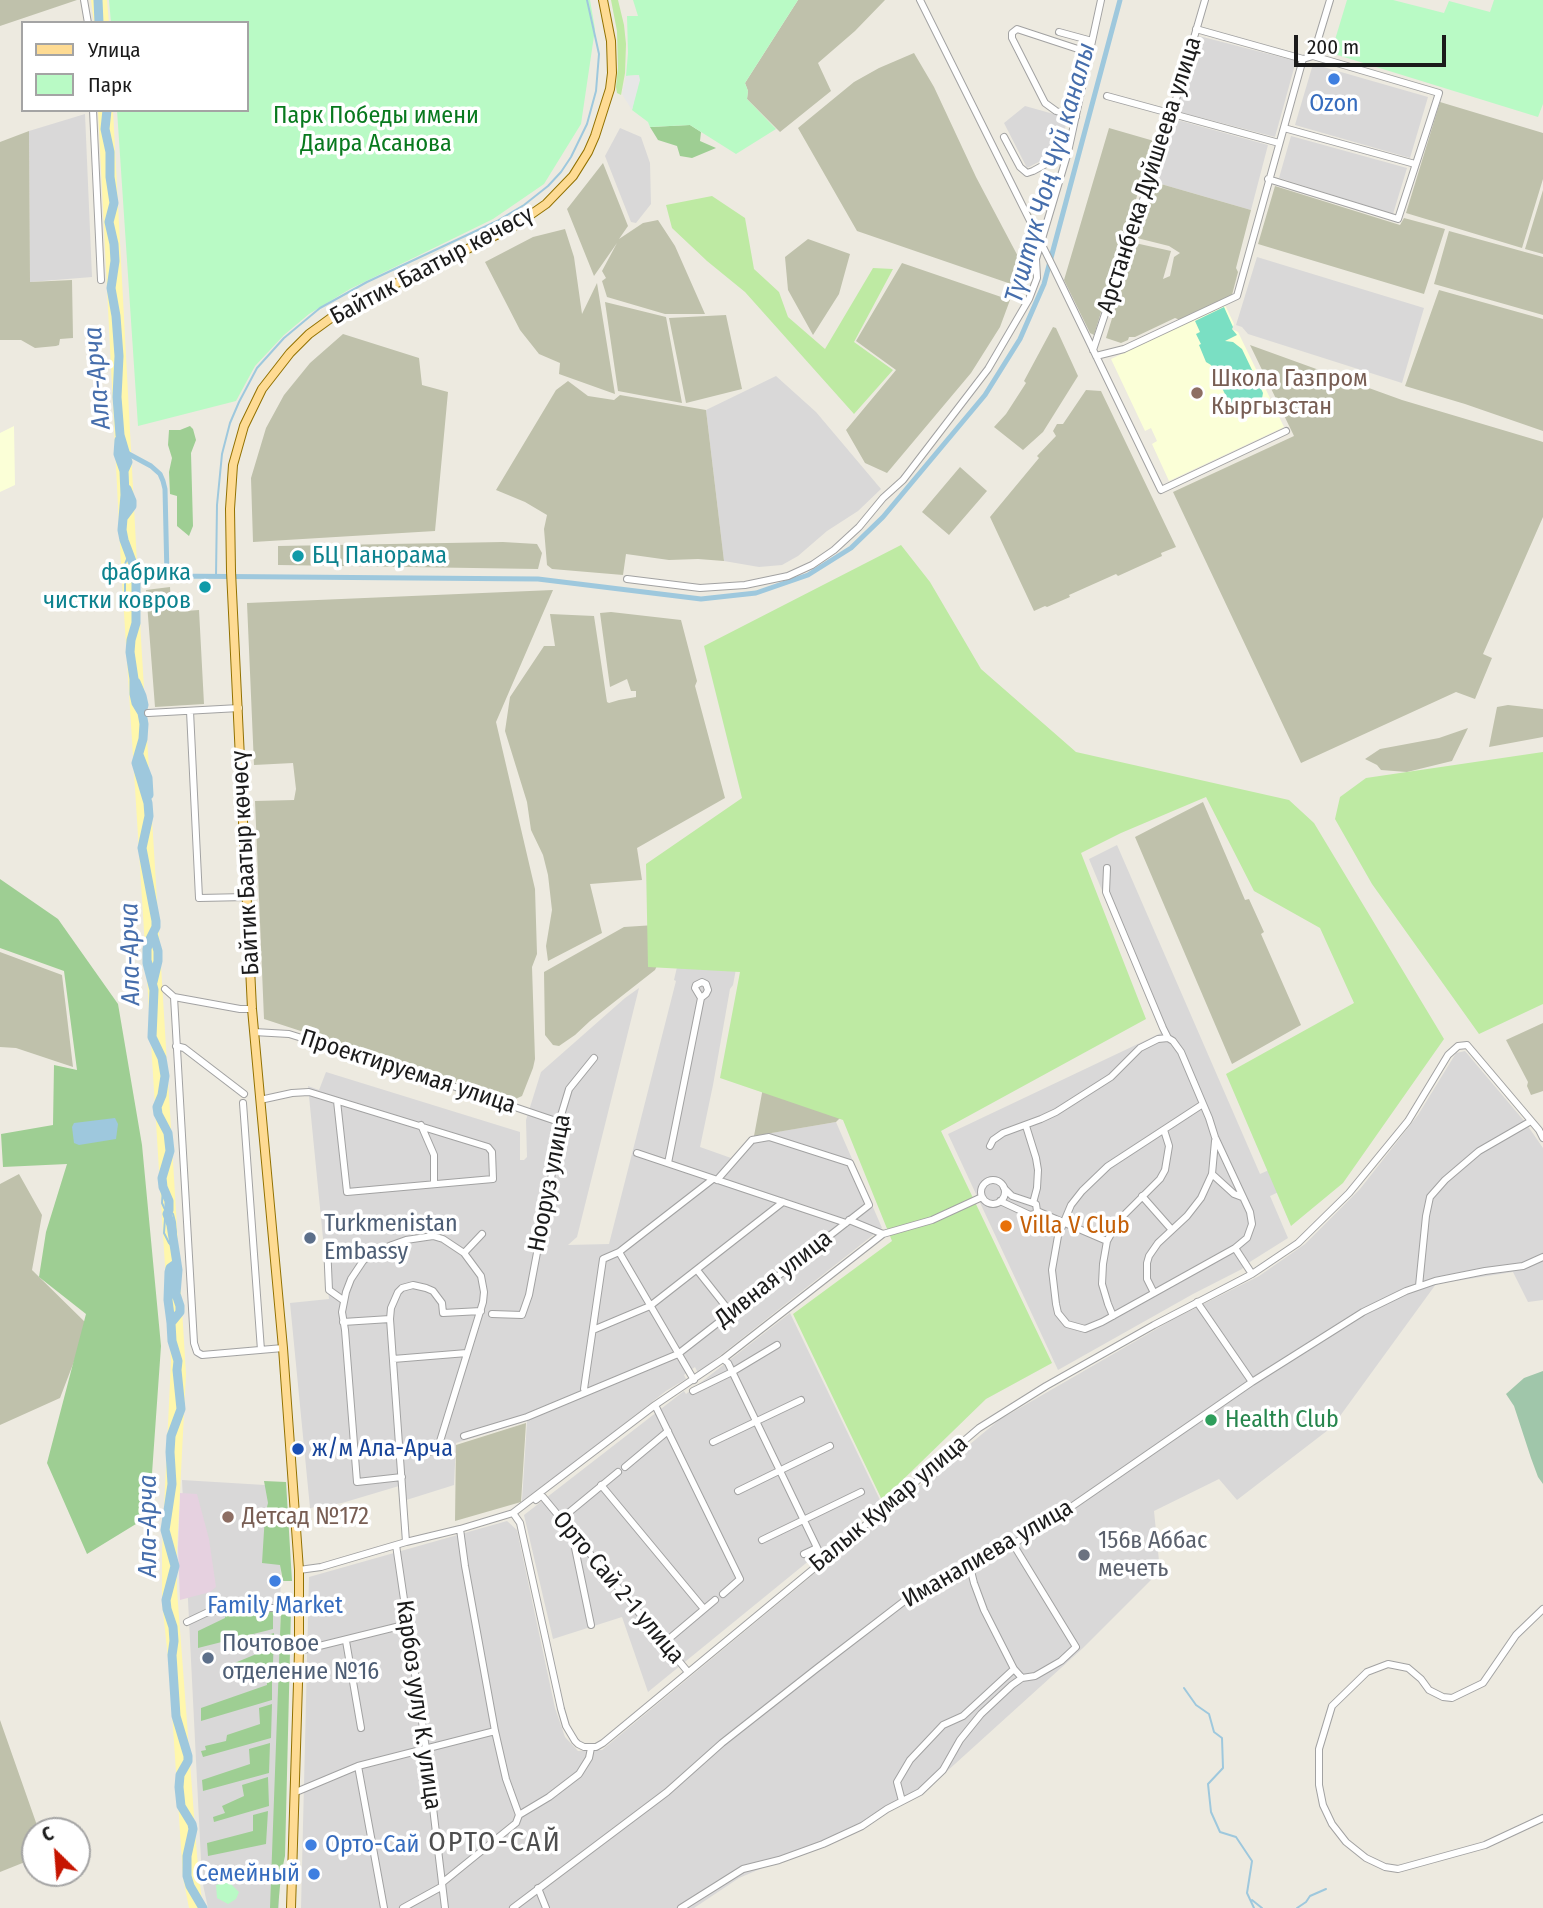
<!DOCTYPE html>
<meta charset="utf-8">
<style>
body{margin:0}
#map{position:relative;width:1543px;height:1908px;overflow:hidden;background:#edeae0;font-family:"Fira Sans Condensed",sans-serif}
canvas{display:block}
.legend{position:absolute;left:21px;top:21px;width:228px;height:91px;box-sizing:border-box;background:#fff;border:2px solid #a4a4a4;margin:0;padding:9px 12px;list-style:none;font-size:21px;color:#1b1b1b}
.legend li{display:flex;align-items:center;gap:14px;height:35px}
.legend b{width:35px;border:2px solid #a4a4a4}
.north{position:absolute;left:21px;top:1817px;width:70px;height:70px;box-sizing:border-box;background:#fff;border:2px solid #a4a4a4;border-radius:50%;rotate:335deg;font-size:19px;font-weight:700;line-height:28px;text-align:center;color:#1b1b1b}
.north::after{content:'';display:block;margin:auto;width:24px;height:32px;background:#c61500;clip-path:polygon(50% 0,100% 100%,50% 72%,0 100%)}
.scale{position:absolute;left:1294px;top:35px;width:152px;height:32px;box-sizing:border-box;border:4px solid #1b1b1b;border-top:0;padding-left:9px;font-size:21px;line-height:24px;white-space:nowrap;color:#1b1b1b;-webkit-text-stroke:5px #fff;paint-order:stroke}
</style>
<div id="map">
<canvas width="1543" height="1908"></canvas>
<ul class="legend">
<li><b style="height:9px;background:#fedb93"></b>Улица</li>
<li><b style="height:19px;background:#b9fac5"></b>Парк</li>
</ul>
<div class="north">С</div>
<div class="scale">200 m</div>
</div>
<script>
const context = document.querySelector('canvas').getContext('2d');
context.lineJoin = 'round';
function paint(path, color) { context.fillStyle = color; context.fill(path, 'evenodd'); }
const shape = rows => new Path2D(rows.map(r => 'M' + r).join(''));
function strokePath(path, color, width, dash) { context.strokeStyle = color; context.lineWidth = width; context.lineCap = dash ? 'butt' : 'round'; context.setLineDash(dash || []); context.stroke(path); }
function label(font, color, halo, rows, align = 'center') {
  context.font = font + ' "Fira Sans Condensed",sans-serif'; context.lineWidth = 7; context.setLineDash([]); context.textBaseline = 'middle'; context.strokeStyle = halo; context.fillStyle = color; for (const [text, x, y, turn = 0] of rows) {
    context.save(); context.translate(x, y); context.rotate((+turn || 0) * Math.PI / 180); context.textAlign = isNaN(turn) ? turn : align; if (halo) context.strokeText(text, 0, 0); context.fillText(text, 0, 0); context.restore();
  }
}
paint(shape([
 [1199,36,1296,61,1275,137,1176,111],
 [1313,64,1428,97,1410,158,1295,125],
 [1025,106,1068,118,1058,152,1027,168,1004,123],
 [85,114,92,277,30,282,29,131],
 [1174,119,1268,145,1251,210,1154,182],
 [620,128,641,137,650,163,651,204,636,223,631,222,605,156],
 [1291,136,1407,168,1393,214,1279,178],
 [1257,257,1424,308,1402,383,1248,334,1242,327,1236,325],
 [776,376,816,412,881,489,858,511,827,531,798,556,782,565,759,567,724,561,706,410],
 [1117,845,1260,1174,1276,1167,1285,1189,1270,1196,1288,1238,1245,1265,1242,1269,1193,1294,1058,1370,948,1134,1161,1033,1089,859],
 [748,905,733,985,730,989,713,1085,700,1147,731,1158,753,1136,836,1122,882,1228,698,1373,695,1367,684,1375,686,1379,666,1391,579,1459,522,1501,527,1421,456,1443,454,1485,400,1502,399,1486,342,1503,310,1508,290,1303,329,1299,308,1086,319,1090,326,1072,520,1132,520,1160,524,1160,527,1157,526,1120,541,1072,625,998,639,988,577,1237,568,1245,609,1244,676,981,674,980,681,950],
 [1465,1051,1525,1122,1543,1148,1543,1300,1528,1302,1513,1272,1436,1284,1332,1427,1237,1500,1219,1479,1154,1511,1160,1571,1083,1648,945,1773,879,1818,739,1878,694,1908,301,1908,309,1577,507,1521,517,1530,555,1708,565,1737,578,1751,602,1750,999,1420,1172,1320,1259,1276,1305,1244,1360,1189,1418,1115,1456,1053],
 [790,1313,881,1502,648,1692,622,1617,553,1639,524,1515,684,1391,686,1394],
 [182,1480,281,1486,279,1908,208,1908,202,1880]
]), '#d9d8d8');
paint(shape([
 [180,1493,197,1494,209,1539,216,1587,210,1592,180,1600,178,1548]
]), '#e6d1e0');
paint(shape([
 [1225,305,1234,324,1232,329,1238,332,1284,427,1169,481,1152,444,1157,441,1151,428,1145,431,1111,359],
 [14,426,15,485,0,492,0,433]
]), '#fbffd7');
paint(shape([
 [0,0,77,0,0,26],
 [798,0,885,0,855,31,818,63,831,91,780,132,747,99,748,91,745,83],
 [914,53,934,87,976,177,1022,264,1014,285,857,231,798,128,854,82,879,68],
 [1440,102,1543,133,1543,179,1522,248,1406,213],
 [1109,128,1154,141,1094,335,1090,333,1064,280],
 [29,131,30,282,72,280,73,338,60,339,59,345,56,346,35,348,21,340,0,340,0,142],
 [603,163,628,226,619,239,643,223,658,220,675,246,705,314,665,314,607,297,602,281,606,278,602,271,617,243,594,276,567,209],
 [1154,182,1251,210,1236,268,1238,272,1232,295,1180,320,1175,318,1135,337,1129,337,1128,340,1121,343,1106,338,1135,243,1171,251,1163,279,1170,276,1174,257,1180,253,1169,246,1137,238],
 [1275,186,1400,225,1404,218,1445,229,1424,294,1258,244],
 [1543,190,1543,254,1525,249],
 [565,229,574,257,582,314,597,283,615,394,559,374,560,363,539,354,520,330,485,262,533,237],
 [1449,231,1543,257,1543,315,1434,284],
 [808,239,850,254,839,294,813,335,788,290,785,257],
 [902,263,1010,300,1000,327,971,373,887,473,865,463,846,430,896,370,856,341],
 [1439,290,1543,319,1543,431,1465,404,1405,386],
 [605,302,666,317,682,403,618,391],
 [726,315,742,389,686,403,669,318],
 [1053,327,1056,328,1078,376,1043,432,1023,450,994,427,1006,414,1026,383,1024,381],
 [343,334,419,358,422,385,448,392,435,531,253,542,251,478,266,428,284,395,310,363],
 [1250,345,1402,400,1543,442,1543,517,1483,654,1492,658,1475,699,1456,692,1301,763,1173,492,1294,436],
 [568,381,588,396,614,400,620,395,706,410,724,561,698,559,669,560,626,554,623,575,552,569,547,565,544,529,547,515,525,502,496,490,556,390],
 [1086,390,1101,391,1176,547,1161,553,1162,556,1118,576,1116,574,1069,595,1070,597,1047,607,1045,606,1034,611,990,517,1039,458,1037,456,1056,436,1053,431,1057,424,1063,424],
 [960,467,987,491,949,535,922,512],
 [503,542,537,544,542,553,538,569,278,565,278,546],
 [170,587,171,602,185,611,199,610,204,704,155,707,146,590],
 [553,590,496,722,535,889,537,954,532,967,535,1059,533,1068,522,1096,509,1102,486,1095,487,1092,264,1019,255,801,294,800,296,789,293,763,254,765,247,603],
 [611,612,681,620,697,681,695,686,725,798,637,848,642,880,590,884,602,933,548,961,546,946,552,910,548,875,543,855,531,830,527,802,505,731,510,697,544,646,555,646,550,614,594,616,607,702,609,703,619,700,636,697,636,691,631,691,627,679,610,687,600,613],
 [1508,705,1543,709,1543,737,1489,747,1497,707],
 [1468,728,1452,761,1407,772,1381,770,1377,765,1365,759,1380,749,1439,738],
 [1203,802,1245,900,1249,899,1264,932,1261,934,1301,1025,1232,1064,1135,837],
 [655,925,660,959,655,970,590,1021,575,1035,559,1046,553,1045,545,1035,544,972,624,927],
 [0,952,62,975,73,1067,16,1048,0,1047],
 [781,991,840,1118,836,1122,754,1136],
 [1543,1023,1543,1091,1531,1095,1527,1086,1528,1082,1506,1040],
 [19,1174,42,1215,32,1270,88,1325,60,1398,0,1425,0,1184],
 [526,1423,521,1502,455,1521,456,1445],
 [0,1720,39,1831,35,1831,35,1858,0,1872]
]), '#bfc1ab');
paint(shape([
 [611,0,618,0,624,25,626,44,625,73,621,95,617,93,616,87,618,68,617,31],
 [712,196,745,218,754,269,779,292,788,317,825,349,873,268,893,269,854,342,893,370,854,414,745,292,707,261,672,228,666,205],
 [901,545,930,582,981,669,1076,752,1289,800,1314,823,1444,1039,1343,1183,1291,1226,1226,1074,1354,1003,1320,928,1254,891,1206,797,1121,833,1081,853,1146,1019,941,1131,1052,1363,986,1399,882,1500,793,1314,892,1241,843,1120,720,1078,740,972,648,967,646,864,742,798,704,646],
 [1543,752,1543,1004,1479,1034,1372,884,1335,819,1340,797,1366,778]
]), '#beeaa3');
paint(shape([
 [690,125,701,132,700,141,716,148,692,158,680,156,677,146,658,140,650,127],
 [190,426,193,429,196,440,191,453,193,526,189,536,177,526,177,496,170,494,169,472,172,458,168,445,169,430,180,430],
 [0,879,58,919,118,1004,142,1145,161,1346,149,1516,87,1554,47,1463,86,1314,39,1277,46,1232,67,1164,3,1167,1,1134,53,1125,54,1065,77,1070,64,971,0,948],
 [264,1481,286,1482,292,1581,283,1581,280,1565,262,1563,265,1515,268,1503],
 [281,1608,291,1610,285,1856,281,1875,278,1908,270,1908],
 [273,1610,273,1629,198,1648,198,1631,225,1618,225,1611],
 [274,1633,273,1663,227,1676,225,1667,266,1650,264,1636],
 [272,1668,272,1700,201,1721,201,1708,267,1685,266,1669],
 [272,1704,271,1738,203,1757,201,1751,206,1750,205,1746,226,1741,227,1735,260,1724,259,1708],
 [270,1743,269,1773,203,1791,202,1780,250,1764,249,1749],
 [268,1777,269,1806,214,1822,213,1817,225,1813,222,1806,244,1796,242,1785],
 [268,1811,266,1844,208,1856,207,1843,253,1831,253,1815]
]), '#9ece93');
paint(shape([
 [91,0,107,0,109,23,94,23],
 [98,110,113,110,141,639,186,1374,177,1551,177,1590,197,1855,201,1893,204,1908,189,1908,183,1877,169,1667,162,1602,162,1551,171,1361,121,565]
]), '#fff7ac');
paint(shape([
 [1543,1371,1543,1484,1538,1477,1531,1458,1514,1406,1506,1394,1524,1378]
]), '#a0c6aa');
paint(shape([
 [109,0,590,0,595,29,581,124,544,184,493,219,350,289,309,314,284,335,255,366,236,401,138,426,117,110,247,110,247,23,111,23],
 [633,0,798,0,745,83,748,91,747,99,776,129,736,154,690,125,650,127,648,122,632,110,639,75,626,76,628,53,627,16,638,16],
 [1347,0,1393,0,1444,13,1449,1,1490,12,1494,0,1543,0,1543,104,1538,117,1331,53],
 [228,1881,239,1892,236,1899,228,1904,217,1898,216,1885]
]), '#b9fac5');
paint(shape([
 [1224,307,1233,327,1232,329,1237,335,1225,341,1233,342,1242,349,1263,393,1261,404,1257,409,1236,417,1211,365,1206,362,1199,345,1201,344,1196,334,1200,332,1195,321]
]), '#7adfc3');
paint(shape([
 [639,75,640,80,632,110,622,94,626,76]
]), '#e7e7e7');
paint(shape([
 [115,1118,118,1124,116,1139,79,1145,74,1143,72,1127,74,1123]
]), '#9ec8dd');
strokePath(shape([
 [129,554,125,564,125,594,127,598,136,603],
 [216,576,217,505,222,454,230,423,239,402,257,368,284,338,320,308,367,282,497,221,524,205,548,186,561,172,571,157,587,124,596,91,599,54,587,0],
 [147,954,155,970],
 [163,1187,162,1203,167,1214,165,1218,164,1233,169,1243,174,1248],
 [169,1210,173,1214,175,1222,176,1233,173,1240],
 [1184,1688,1196,1705,1209,1714,1214,1732,1222,1738,1223,1768,1208,1784,1211,1812,1220,1832,1236,1837,1252,1861,1247,1893,1254,1908],
 [1252,1900,1262,1908],
 [1297,1908,1306,1902,1310,1896,1326,1889]
]), '#9ec8dd', 2);
strokePath(shape([
 [125,452,151,466,160,474,163,481,165,489,167,576,538,579,701,599,756,593,808,575,851,548,883,517,985,395,1020,339,1044,284,1120,0]
]), '#9ec8dd', 5);
strokePath(shape([
 [98,0,99,23],
 [107,110,105,129,110,152,110,177,114,203,109,222,114,244,115,261,111,288,116,316,119,356,117,397,120,435,128,462,124,471,125,495,122,530,124,540,133,564,136,580,136,623,131,640,130,652,134,679,134,694,136,703,142,713,144,724,143,739,136,763,148,803,149,816,142,848,156,921,156,927,150,939,147,949,147,963,154,990,152,1037,162,1058,165,1076,162,1095,157,1107,158,1114,168,1133,170,1151,162,1178,163,1187,169,1201,169,1210,167,1214,171,1225,178,1270,176,1294,180,1306,180,1312,171,1323,172,1341,178,1361,177,1370,181,1409,171,1436,170,1452,172,1484,165,1530,175,1566,166,1600,167,1609,173,1627,174,1641,172,1655,176,1716,188,1756,188,1761,180,1775,179,1787,181,1806,192,1824,193,1829,187,1856,187,1876,190,1886,203,1908],
 [119,440,118,454,124,471],
 [123,518,132,506,132,501,127,489],
 [136,682,142,696,144,705,142,713],
 [139,755,148,778,149,795],
 [153,934,158,951,158,961,153,982],
 [171,1323,168,1300,169,1272,170,1268,177,1263]
]), '#9ec8dd', 9);
const minor = shape([
 [84,0,88,23],
 [920,0,1053,267,1161,490,1286,431],
 [1196,29,1303,59,1313,56,1439,93,1398,219,1268,179],
 [1059,32,1092,41],
 [1313,56,1330,0],
 [1107,96,1279,143],
 [93,110,101,280],
 [1076,117,1056,111,1045,103,1012,38,1012,33,1017,29,1090,53],
 [1284,128,1415,164],
 [1004,137,1020,167,1027,173,1033,171,1068,152],
 [1093,350,1172,113,1205,0],
 [1096,356,1124,349,1237,296,1303,59],
 [627,579,700,588,745,585,788,576,812,565,834,550,859,527,883,498,903,480,988,369,1029,299,1037,278,1036,259,1068,152,1101,0],
 [190,711,199,898,247,897],
 [148,713,239,708],
 [1107,868,1106,892,1163,1028,1168,1038,1173,1041,1181,1052,1209,1118,1215,1137,1250,1212,1252,1224,1247,1238,1235,1248,1102,1322,1085,1329,1067,1324,1058,1313,1056,1304,1052,1270,1058,1236,1071,1205,1082,1191,1108,1166,1203,1104],
 [165,989,174,997,240,1009,252,1009],
 [174,997,194,1343,197,1352,202,1355,283,1348],
 [254,1032,289,1034,423,1076,559,1122],
 [176,1046,184,1048,244,1094],
 [260,1100,292,1093,309,1092,488,1147,492,1152,493,1179,347,1192,337,1101],
 [243,1103,261,1350],
 [421,1125,434,1155,434,1184],
 [1026,1126,1036,1158,1038,1170,1037,1188,1033,1203],
 [990,1146,993,1140,1003,1133,1041,1119,1056,1112,1111,1077,1140,1048,1158,1039,1168,1038],
 [637,1153,846,1223],
 [668,1163,701,998,706,994,708,990,706,984,702,982,696,985,695,988,701,998],
 [1212,1174,1234,1194,1242,1197],
 '981 1192a12 12 0 1 1 24 0a12 12 0 1 1-24 0Z',
 [1142,1196,1172,1230],
 [1000,1201,1030,1215,1035,1214,1037,1211,1036,1204,1012,1196,1004,1188],
 [1037,1211,1107,1241],
 [849,1220,883,1234],
 [327,1244,329,1290,343,1300],
 [1235,1248,1252,1274],
 [619,1252,694,1380],
 [464,1253,482,1234],
 [697,1270,731,1313],
 [1419,1286,1426,1216,1430,1197,1445,1180,1479,1151,1531,1121],
 [1154,1293,1147,1279,1147,1263,1149,1256,1158,1243,1187,1216,1201,1198,1212,1174,1215,1141],
 [1197,1302,1252,1382],
 [492,1314,522,1315,529,1295,560,1131,559,1122,569,1089,594,1058],
 [1113,1316,1108,1304,1102,1284,1103,1264,1107,1241,1119,1220,1160,1179,1165,1170,1169,1146,1164,1130],
 [343,1322,390,1319],
 [593,1330,650,1306,783,1202],
 [393,1359,467,1353],
 [723,1359,728,1363,823,1560],
 [693,1391,732,1372,777,1345],
 [586,1392,584,1389,603,1259,619,1252,713,1179],
 [655,1405,740,1579,723,1594],
 [464,1436,527,1417,678,1354,869,1205,850,1163,769,1137,752,1140,717,1180],
 [713,1442,801,1400],
 [400,1454,437,1451,483,1302,484,1292,481,1276,464,1253,443,1239,433,1236,406,1240,392,1245,371,1254,363,1261,351,1279,346,1292,342,1312,345,1330,357,1482,402,1477],
 [625,1467,668,1431],
 [601,1485,704,1609],
 [738,1491,830,1446],
 [536,1500,541,1496,543,1497,688,1672],
 [513,1513,655,1405,723,1359,883,1234,932,1220,982,1197],
 [561,1519,618,1472],
 [460,1529,465,1566,495,1731,506,1779,519,1815],
 [575,1535,575,1548,591,1625],
 [762,1540,861,1492],
 [406,1542,390,1319,391,1308,398,1292,402,1288,413,1285,426,1288,433,1291,442,1303,443,1313,481,1311],
 [396,1545,426,1749,445,1908],
 [804,1554,817,1548],
 [969,1563,974,1583,984,1610,1014,1669,1022,1678],
 [299,1570,321,1567,406,1542,460,1529,513,1513,520,1523,561,1709,566,1726,575,1741,578,1744,584,1747,596,1747,603,1743,829,1556,979,1428,1046,1386,1154,1325,1252,1274,1298,1243,1349,1193,1408,1121,1448,1055,1458,1046,1467,1045,1539,1130,1543,1138],
 [1543,1609,1516,1635,1483,1683,1452,1698,1443,1697,1429,1690,1421,1679,1408,1668,1388,1664,1367,1672,1332,1706,1319,1749,1319,1785,1323,1805,1332,1824,1346,1842,1366,1858,1385,1867,1398,1869,1485,1845,1543,1818],
 [187,1622,206,1613,227,1608,276,1608],
 [346,1641,361,1728],
 [664,1643,715,1600],
 [299,1651,408,1624],
 [358,1766,384,1908],
 [296,1792,358,1766,495,1731],
 [902,1801,897,1782,910,1760,943,1725,963,1716,1014,1669],
 [519,1815,549,1797,579,1774,589,1758,591,1748],
 [442,1883,516,1823,519,1815],
 [538,1888,546,1908],
 [403,1908,441,1887],
 [513,1908,667,1792,722,1743,816,1669,920,1589,1013,1544,1045,1525,1252,1382,1363,1312,1406,1291,1435,1281,1485,1271,1523,1266,1543,1257],
 [681,1908,743,1869,779,1860,823,1844,862,1826,887,1809,920,1792,943,1770,960,1740,981,1714,1012,1685,1022,1678,1035,1676,1061,1661,1076,1647,1013,1544]
]);
const major = shape([
 [291,1908,299,1651,299,1570,283,1348,252,1009,231,571,230,509,233,465,244,426,262,389,290,353,309,334,331,318,362,300,513,227,546,204,573,176,588,152,595,136,610,89,612,73,611,41,603,0]
]);
strokePath(minor, '#a2a2a2', 8);
strokePath(major, '#927100', 10);
strokePath(minor, '#fff', 6);
strokePath(major, '#fedb93', 8);
for (const [x, y, r, color] of [
 [1334,79,7,"#3f7fe0"],
 [1197,393,7,"#8d6e63"],
 [298,556,7,"#0f9aa8"],
 [205,587,7,"#0f9aa8"],
 [1006,1226,7,"#e8710a"],
 [310,1238,7,"#5c6f8a"],
 [1211,1420,7,"#2e9e5b"],
 [298,1449,7,"#1a4fb4"],
 [228,1517,7,"#8d6e63"],
 [1084,1555,7,"#6b7280"],
 [275,1581,7,"#3f7fe0"],
 [208,1658,7,"#5c6f8a"],
 [311,1845,7,"#3f7fe0"],
 [314,1874,7,"#3f7fe0"]
]) { const dot = new Path2D(); dot.arc(x, y, r, 0, 2 * Math.PI); context.fillStyle = color; context.fill(dot); strokePath(dot, '#fff', 2.5); }
label('24px', '#366cbe', '#fff', [
 ["Ozon",1334,104],
 ["Family Market",275,1606],
 ["Орто-Сай",325,1845,"left"],
 ["Семейный",300,1874,"right"]
]);
label('24px', '#08791e', '#fff', [
 ["Парк Победы имени",376,116],
 ["Даира Асанова",376,144]
]);
label('24px', '#1b1b1b', '#fff', [
 ["Арстанбека Дуйшеева улица",1150,175,-72],
 ["Байтик Баатыр көчөсү",432,266,-28],
 ["Байтик Баатыр көчөсү",246,863,-93],
 ["Проектируемая улица",408,1072,18],
 ["Нооруз улица",550,1183,-79],
 ["Дивная улица",774,1279,-38],
 ["Балык Кумар улица",889,1504,-40],
 ["Иманалиева улица",988,1554,-30],
 ["Орто Сай 2-1 улица",618,1588,50],
 ["Карбоз уулу К. улица",418,1705,82]
]);
label('24px', '#785e54', '#fff', [
 ["Школа Газпром",1211,379],
 ["Кыргызстан",1211,407],
 ["Детсад №172",242,1517]
], 'left');
label('24px', '#0d838f', '#fff', [
 ["БЦ Панорама",312,556],
 ["фабрика",191,573,"right"],
 ["чистки ковров",191,601,"right"]
], 'left');
label('24px', '#4e5e75', '#fff', [
 ["Turkmenistan",324,1224],
 ["Embassy",324,1252],
 ["Почтовое",222,1644],
 ["отделение №16",222,1672]
], 'left');
label('24px', '#c56008', '#fff', [
 ["Villa V Club",1020,1226]
], 'left');
label('24px', '#27864d', '#fff', [
 ["Health Club",1225,1420]
], 'left');
label('24px', '#164399', '#fff', [
 ["ж/м Ала-Арча",312,1449]
], 'left');
label('24px', '#5b616d', '#fff', [
 ["156в Аббас",1098,1541],
 ["мечеть",1098,1569]
], 'left');
label('italic 26px', '#466eac', '#fff', [
 ["Түштүк Чоң Чүй каналы",1051,173,-74],
 ["Ала-Арча",98,378,-95],
 ["Ала-Арча",131,954,-91],
 ["Ала-Арча",149,1526,-90]
]);
context.letterSpacing = '2px';
label('28px', '#4e4e4e', '#fff', [
 ["ОРТО-САЙ",495,1843]
]);
context.letterSpacing = '0px';
</script>
